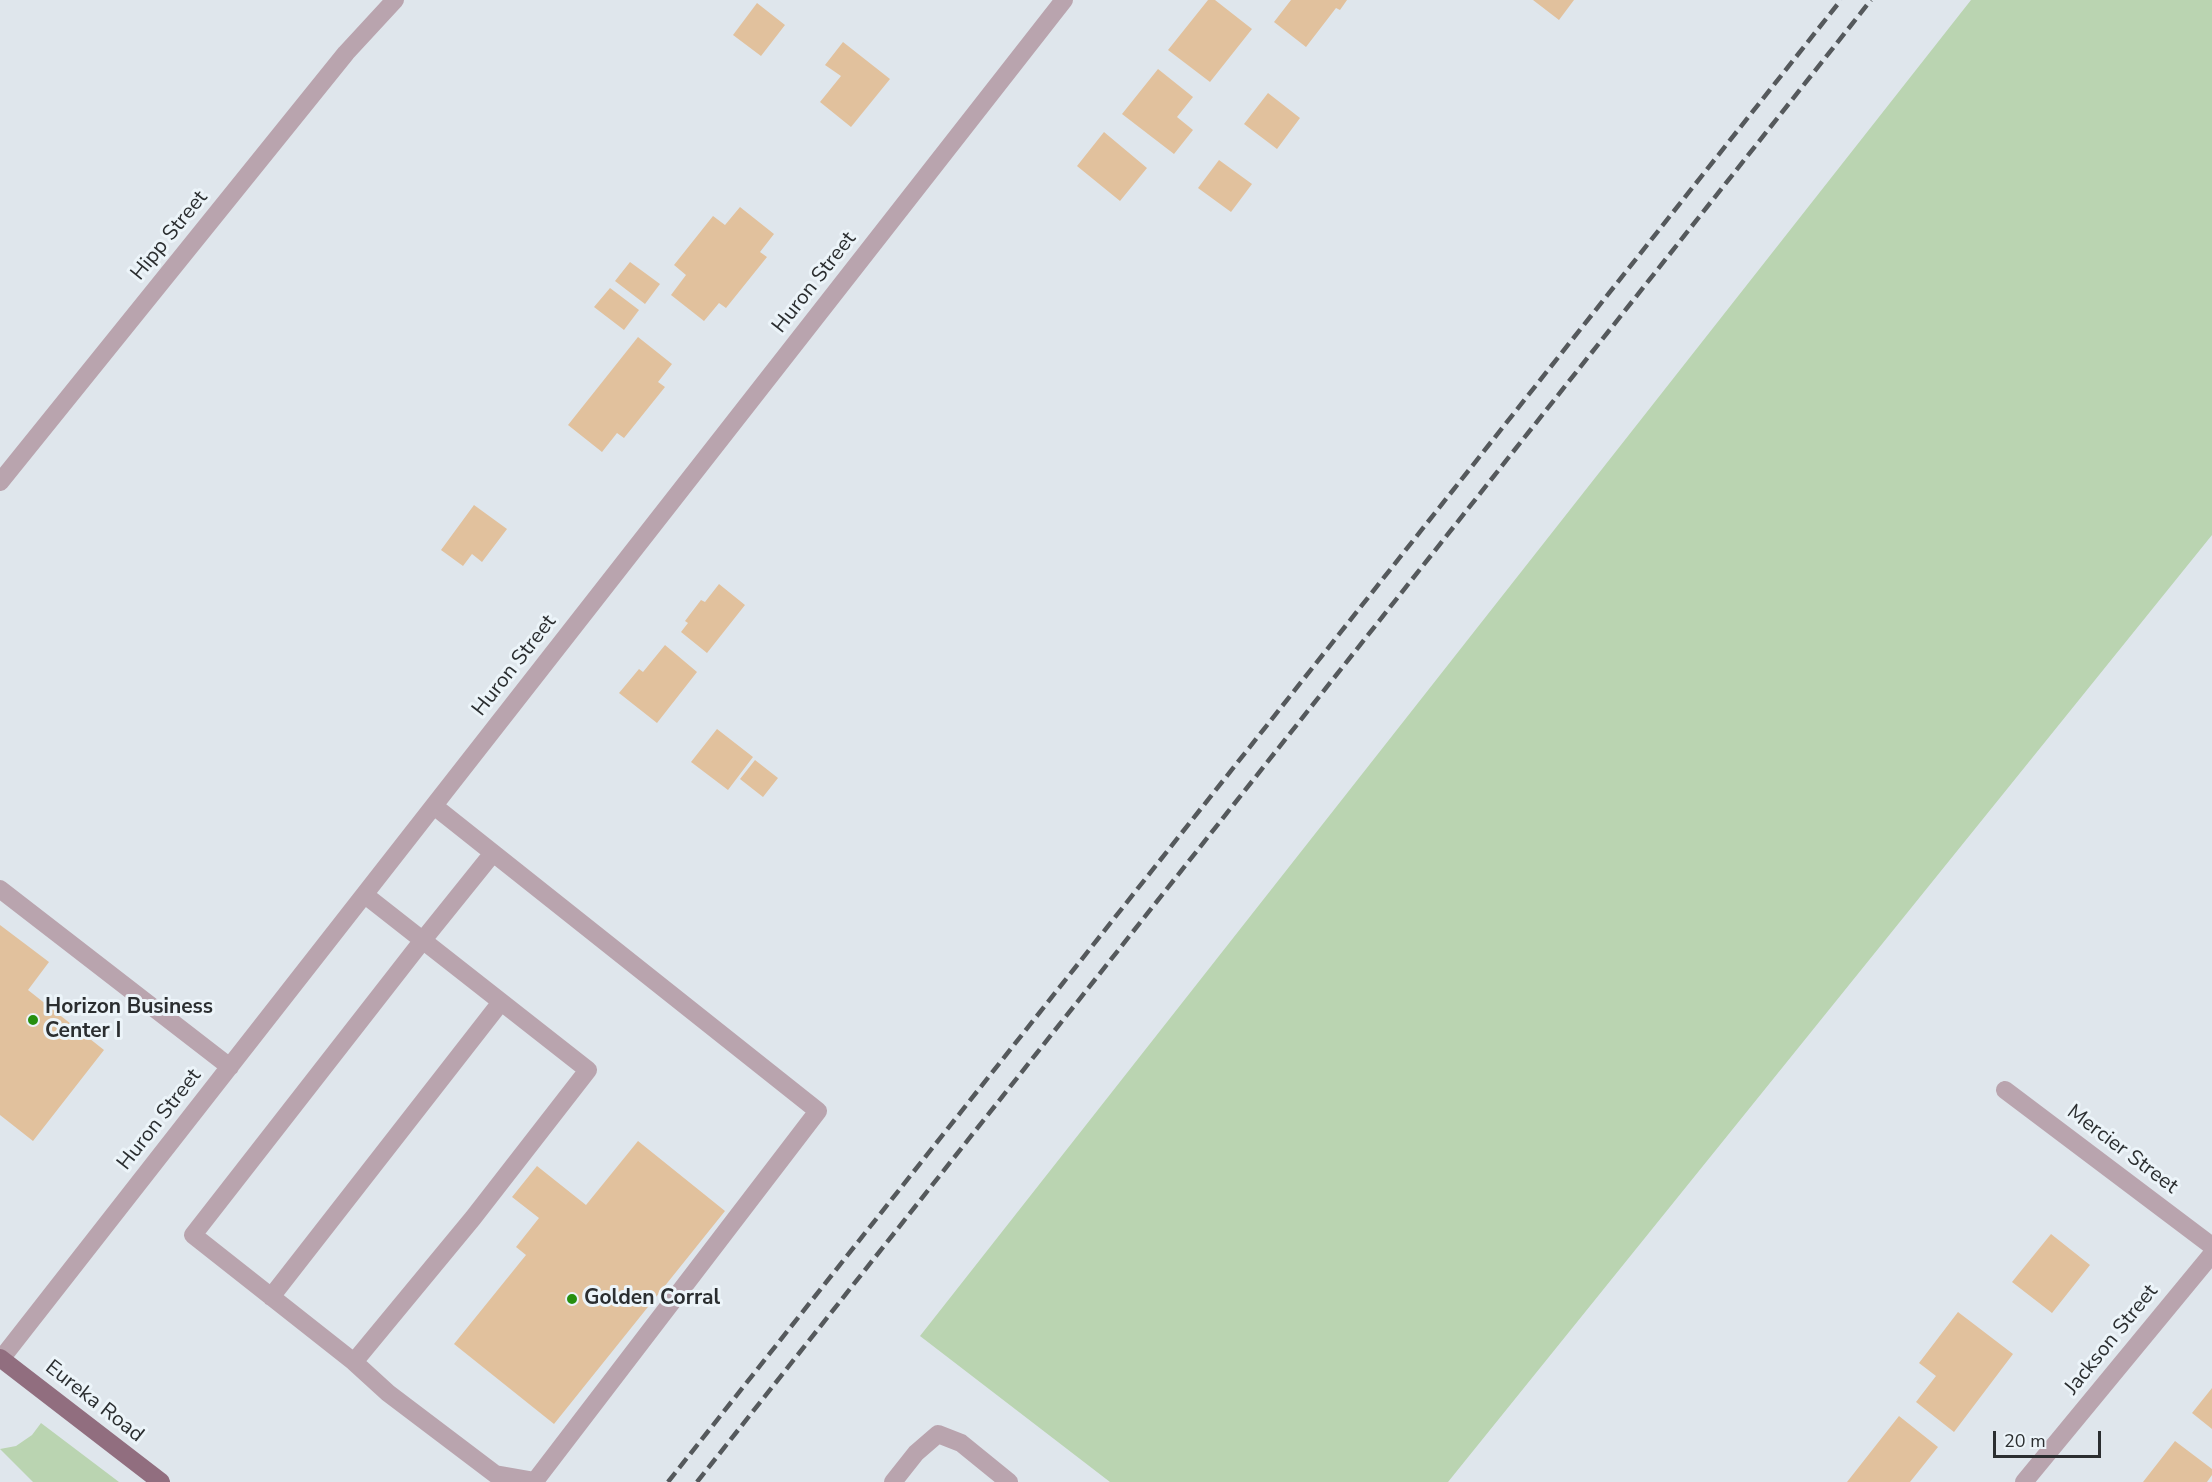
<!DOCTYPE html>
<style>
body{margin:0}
#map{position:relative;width:2212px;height:1482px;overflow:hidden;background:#dfe6ec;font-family:"Nunito Sans",sans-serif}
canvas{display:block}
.scale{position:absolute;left:1993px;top:1431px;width:108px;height:27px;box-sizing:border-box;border:3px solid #2b2e30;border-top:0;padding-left:8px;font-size:18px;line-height:21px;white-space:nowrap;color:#2b2e30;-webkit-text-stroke:4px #ecf4f9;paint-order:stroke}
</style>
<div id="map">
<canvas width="2212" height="1482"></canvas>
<div class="scale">20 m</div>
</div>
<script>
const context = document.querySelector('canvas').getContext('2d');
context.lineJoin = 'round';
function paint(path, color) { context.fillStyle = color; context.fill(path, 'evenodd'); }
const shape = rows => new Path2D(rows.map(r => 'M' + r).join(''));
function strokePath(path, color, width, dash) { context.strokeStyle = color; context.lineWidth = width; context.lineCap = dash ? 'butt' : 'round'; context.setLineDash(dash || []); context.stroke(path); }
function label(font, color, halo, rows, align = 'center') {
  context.font = font + ' "Nunito Sans",sans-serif'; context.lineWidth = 6; context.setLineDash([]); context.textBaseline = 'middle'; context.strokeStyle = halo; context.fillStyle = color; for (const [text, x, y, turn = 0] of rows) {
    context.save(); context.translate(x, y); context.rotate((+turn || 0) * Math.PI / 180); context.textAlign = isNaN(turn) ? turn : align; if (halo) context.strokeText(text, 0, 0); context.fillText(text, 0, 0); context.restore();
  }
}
paint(shape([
 [1971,0,2212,0,2212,535,1448,1482,1110,1482,920,1336],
 [41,1423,119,1482,33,1482,0,1449,16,1446,32,1435]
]), '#bad4b1');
paint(shape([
 [1208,0,1215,0,1252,29,1210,82,1168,50],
 [1291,0,1347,0,1340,10,1336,8,1306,47,1274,22],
 [1533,0,1574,0,1559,20],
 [757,3,785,25,761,56,733,35],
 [843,42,890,79,851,127,820,102,841,76,825,65],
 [1158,69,1193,97,1177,117,1193,130,1174,154,1122,114],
 [1268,93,1300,118,1277,149,1244,124],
 [1104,132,1147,168,1120,201,1077,166],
 [1219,160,1252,184,1231,212,1198,188],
 [740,207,774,234,760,252,767,257,726,308,719,303,704,321,671,295,686,275,674,265,713,216,725,225],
 [630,262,660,284,645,304,615,281],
 [610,288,639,310,624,330,594,307],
 [638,337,672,364,658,382,665,387,624,438,617,433,602,452,568,425],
 [474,505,507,529,482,562,472,554,463,566,441,550],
 [719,584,745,605,707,653,681,632,688,623,685,621,701,600,705,602],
 [665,645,697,672,657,723,619,693,639,669,643,672],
 [717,729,753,757,728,790,691,762],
 [755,760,778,778,763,797,740,779],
 [0,925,49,962,28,990,104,1050,33,1141,0,1115],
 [638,1141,725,1211,554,1424,454,1344,526,1255,516,1247,539,1218,512,1197,537,1166,586,1205],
 [2051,1234,2090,1265,2052,1313,2012,1282],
 [1958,1312,2013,1354,1954,1432,1916,1402,1936,1376,1919,1363],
 [2212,1388,2212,1429,2192,1413],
 [1899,1416,1938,1447,1910,1482,1847,1482],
 [2175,1441,2212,1469,2212,1475,2207,1482,2143,1482]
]), '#e1c19d');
strokePath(shape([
 [0,482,346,53,395,0],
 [0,889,230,1067],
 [365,895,588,1070,473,1218,354,1362,388,1393,495,1474,535,1481,818,1111,434,806],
 [2005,1090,2212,1246],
 [271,1297,501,1002],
 [1,1359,1064,0],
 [354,1362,193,1235,423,940,493,853],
 [893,1482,916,1453,938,1434,961,1443,1009,1482],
 [2024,1482,2212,1254]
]), '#b9a4ae', 18);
strokePath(shape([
 [0,1358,161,1482]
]), '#916e7f', 18);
strokePath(shape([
 [668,1482,1841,0],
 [697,1482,1871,0]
]), '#55595c', 4.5, [12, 6]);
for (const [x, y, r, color] of [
 [33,1020,6,"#268f0f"],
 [572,1299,6,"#268f0f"]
]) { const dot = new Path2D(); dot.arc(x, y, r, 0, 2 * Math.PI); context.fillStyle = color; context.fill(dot); strokePath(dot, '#ecf4f9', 2); }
label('21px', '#2b2e30', '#ecf4f9', [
 ["Hipp Street",170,236,-51],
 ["Huron Street",815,283,-52],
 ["Huron Street",515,666,-52],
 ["Huron Street",160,1120,-52],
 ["Mercier Street",2122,1150,37],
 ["Jackson Street",2112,1340,-51],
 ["Eureka Road",94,1402,38]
]);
label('bold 21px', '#2b2e30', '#ecf4f9', [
 ["Horizon Business",45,1008],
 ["Center I",45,1032],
 ["Golden Corral",584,1299]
], 'left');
</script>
